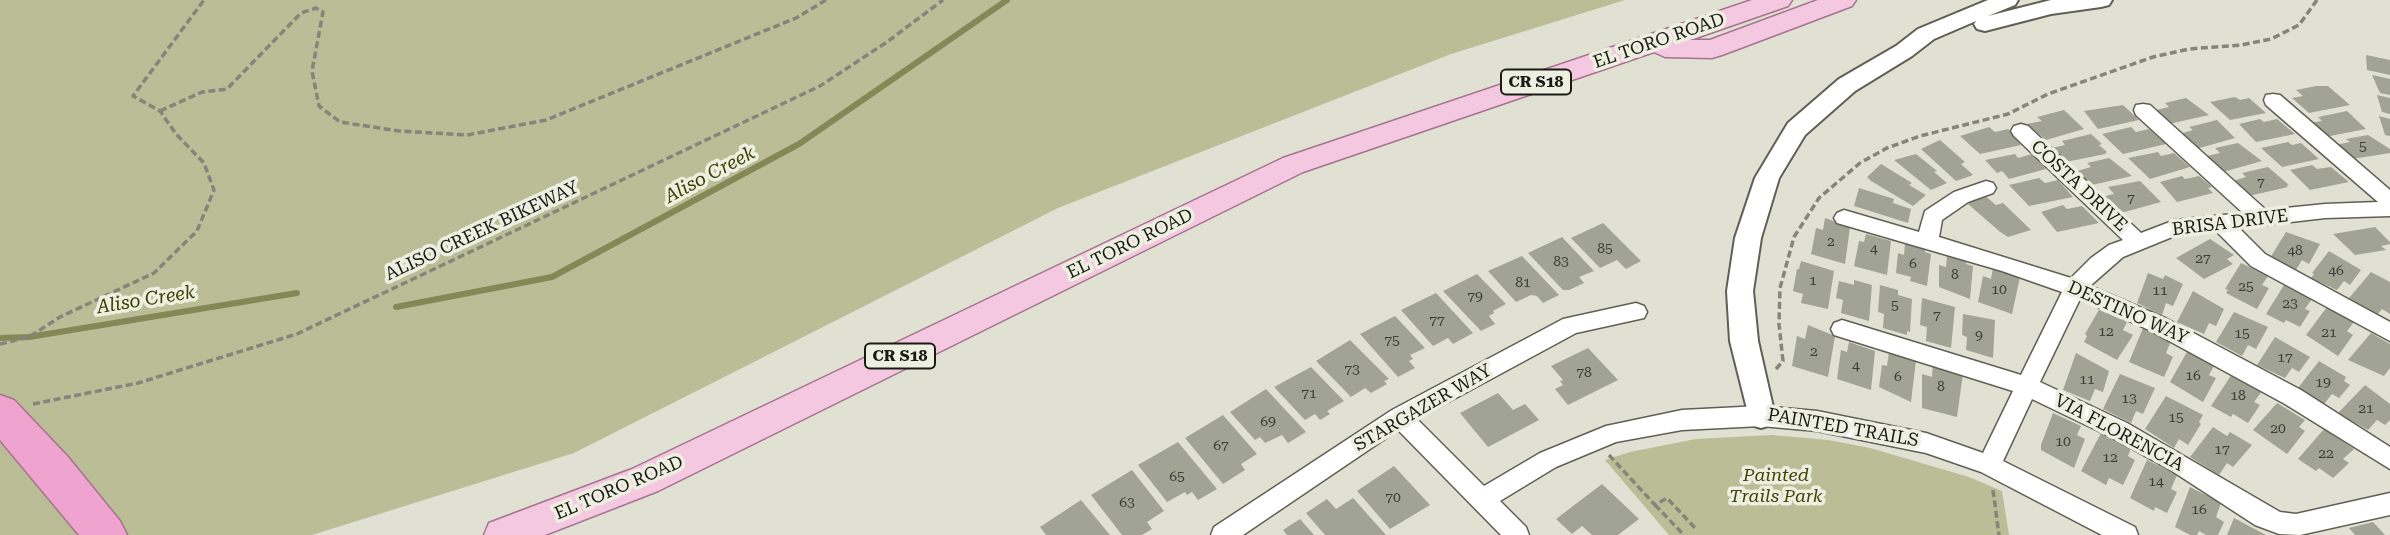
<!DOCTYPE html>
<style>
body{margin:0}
canvas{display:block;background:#e0e1d3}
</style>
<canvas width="2390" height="535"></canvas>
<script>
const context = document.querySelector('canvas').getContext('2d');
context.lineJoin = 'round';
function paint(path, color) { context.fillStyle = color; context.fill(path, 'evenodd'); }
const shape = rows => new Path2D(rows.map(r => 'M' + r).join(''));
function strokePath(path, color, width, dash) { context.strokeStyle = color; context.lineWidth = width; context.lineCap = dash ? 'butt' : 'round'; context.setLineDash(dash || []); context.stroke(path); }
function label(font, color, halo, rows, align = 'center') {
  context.font = font + ' "Roboto Serif",serif'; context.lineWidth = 7; context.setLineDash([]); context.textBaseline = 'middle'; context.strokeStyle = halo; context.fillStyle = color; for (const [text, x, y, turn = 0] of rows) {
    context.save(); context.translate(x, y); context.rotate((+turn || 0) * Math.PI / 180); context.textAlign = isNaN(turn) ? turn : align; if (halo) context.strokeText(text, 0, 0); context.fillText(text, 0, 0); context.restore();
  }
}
paint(shape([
 [0,0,1625,0,1451,54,1058,208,574,453,312,535,0,535],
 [1772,435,1828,440,1870,448,1969,477,2002,491,2009,535,1669,535,1605,460,1630,452,1696,439]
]), '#babd95');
strokePath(shape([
 [396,307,552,277,799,144,1007,0],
 [0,338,29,337,297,293]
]), '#858757', 6);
paint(shape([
 [2366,55,2390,60,2390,75,2367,70],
 [2372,75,2390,79,2390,95,2380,93],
 [2316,86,2328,86,2350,105,2309,113,2292,98,2303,96,2296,90],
 [2377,95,2390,98,2390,114,2382,112],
 [2235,97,2240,100,2249,98,2266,113,2230,120,2210,102],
 [2186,98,2209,115,2169,124,2156,110,2169,107,2165,103],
 [2123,105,2139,120,2098,129,2084,111],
 [2064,110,2084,129,2046,140,2027,124,2042,121,2037,117],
 [2347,111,2366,129,2325,137,2309,123,2322,121,2318,117],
 [2379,116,2390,119,2390,136,2385,135],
 [2260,119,2264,122,2277,119,2295,134,2256,142,2239,124],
 [2217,120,2235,138,2196,149,2180,134,2193,130,2189,127],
 [1989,127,1995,132,2008,129,2021,145,1980,154,1960,136],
 [2131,127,2136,132,2149,129,2166,144,2123,154,2102,134],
 [2091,134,2102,144,2099,145,2107,152,2105,154,2066,162,2052,148,2065,145,2062,141],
 [2368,135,2390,149,2390,153,2352,159,2335,145,2350,142,2346,139],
 [1940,140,1965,162,1961,164,1973,175,1956,181,1921,149],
 [2288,142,2292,145,2301,143,2319,159,2282,167,2261,148],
 [2238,143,2262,161,2223,172,2207,156,2220,153,2215,148],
 [2158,152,2161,156,2174,153,2190,167,2150,179,2128,158],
 [1916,154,1937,171,1934,172,1947,183,1931,190,1894,160],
 [2015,154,2018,158,2032,154,2046,169,2009,179,2002,171,1997,173,1985,160],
 [2109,158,2132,176,2092,185,2077,171,2091,167,2087,163],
 [1881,164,1912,183,1909,185,1926,195,1913,206,1871,181,1867,177],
 [2312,165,2317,169,2331,167,2349,182,2310,190,2290,170],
 [2268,167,2289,185,2286,186,2288,187,2249,196,2233,181,2246,177,2242,173],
 [2182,176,2185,179,2199,176,2212,187,2208,188,2213,193,2177,202,2160,182],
 [2039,178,2045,183,2058,180,2073,197,2029,206,2009,185],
 [2140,181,2161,202,2121,213,2101,197,2114,194,2108,187],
 [1859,188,1894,199,1893,203,1911,209,1908,223,1854,206],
 [1984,195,1996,205,2003,203,2031,230,2008,237,1999,231,1968,204],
 [2063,205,2067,209,2082,206,2099,223,2057,232,2041,212],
 [1825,218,1850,227,1845,264,1811,254,1816,228,1823,230],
 [1603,223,1641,261,1626,269,1617,260,1600,268,1571,238],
 [2375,227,2390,242,2390,244,2381,246,2386,250,2355,255,2333,234],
 [2286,232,2320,244,2309,264,2302,260,2296,270,2270,258],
 [1866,234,1891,241,1887,275,1854,266,1859,241,1864,242],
 [1562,237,1594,271,1579,277,1584,283,1569,290,1563,290,1528,253],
 [2210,239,2234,255,2227,259,2233,264,2204,279,2176,258],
 [1905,243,1925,248,1925,252,1931,254,1927,286,1910,281,1911,277,1896,273,1898,253,1904,255],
 [2329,251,2361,270,2350,285,2344,281,2337,290,2311,278,2314,274,2312,273],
 [1947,255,1967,260,1966,264,1973,266,1970,299,1939,287,1939,265,1946,267],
 [1522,256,1559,295,1543,303,1537,296,1531,295,1516,302,1488,271],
 [1801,261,1834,271,1828,309,1801,303,1803,294,1793,291,1797,269,1799,269],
 [2241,263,2268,276,2262,285,2269,288,2257,309,2226,293,2228,290,2225,289],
 [1993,267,2020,277,2012,314,1978,302,1983,276,1991,279],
 [2371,272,2390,282,2390,314,2382,309,2378,314,2349,298],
 [2148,273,2163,279,2165,275,2183,284,2173,306,2166,303,2162,315,2137,303],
 [1477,274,1506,304,1493,311,1494,313,1489,316,1495,324,1481,331,1443,291],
 [1854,280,1872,285,1869,321,1841,313,1843,300,1836,298,1839,281,1854,285],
 [1880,285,1898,290,1898,295,1912,299,1910,332,1907,331,1907,335,1883,328,1884,314,1878,312],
 [2284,285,2312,299,2305,309,2310,311,2300,327,2286,320,2284,323,2266,314],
 [2193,291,2224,309,2216,326,2209,323,2204,334,2177,322],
 [1436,293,1473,333,1453,344,1448,338,1433,346,1401,310],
 [1922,298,1955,307,1951,348,1926,341,1927,327,1920,325],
 [2327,307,2354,322,2347,331,2353,335,2338,356,2306,335],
 [2100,308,2128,320,2123,330,2133,335,2117,360,2084,342,2087,336,2085,334],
 [2234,312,2268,327,2256,349,2248,345,2242,356,2216,342],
 [1963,314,1995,320,1993,358,1966,350,1967,337,1962,335],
 [1395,316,1425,348,1410,355,1413,359,1409,361,1415,368,1398,377,1360,334],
 [1808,325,1835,336,1828,377,1792,366,1797,336,1805,339],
 [2143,328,2171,341,2166,353,2173,357,2164,377,2129,362],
 [2371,333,2390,344,2390,368,2384,376,2348,360],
 [2275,337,2310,357,2299,372,2292,368,2285,378,2257,365],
 [1350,340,1389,379,1384,381,1387,384,1371,393,1365,388,1351,397,1316,361],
 [1849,342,1875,351,1871,390,1837,379,1841,350,1847,352],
 [1588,348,1618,380,1568,405,1555,389,1563,385,1560,381,1563,380,1551,366],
 [2188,350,2215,364,2209,375,2216,378,2203,402,2170,382],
 [1889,352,1916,360,1911,402,1879,387,1882,365,1887,366],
 [2076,353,2109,371,2103,392,2095,389,2090,401,2063,390],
 [2319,361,2346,377,2344,381,2350,385,2339,398,2332,394,2324,404,2298,388],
 [1933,364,1963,373,1957,417,1922,408,1922,374,1932,377],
 [1311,367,1344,401,1327,411,1330,414,1320,420,1315,414,1305,420,1274,387],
 [2120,374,2155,388,2143,414,2136,411,2131,423,2103,409],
 [2232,374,2262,391,2254,402,2260,405,2248,423,2233,414,2231,417,2211,406],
 [2365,385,2390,404,2390,420,2385,425,2377,420,2368,430,2338,413],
 [1266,389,1306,432,1288,443,1282,435,1265,443,1260,437,1255,440,1230,412],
 [1498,393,1513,410,1525,404,1539,420,1488,447,1460,413],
 [2166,396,2203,415,2199,422,2201,424,2188,445,2179,439,2174,448,2145,429],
 [2277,403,2305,420,2299,427,2305,431,2287,454,2253,430],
 [2053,413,2081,426,2077,435,2085,439,2074,468,2041,450,2041,445],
 [1223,415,1257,454,1241,464,1245,470,1223,484,1185,438],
 [2213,427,2227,436,2230,432,2252,445,2233,467,2227,463,2219,475,2190,457],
 [2324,429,2354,449,2343,459,2349,463,2333,478,2319,468,2316,471,2298,459],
 [2101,433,2131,448,2128,456,2135,460,2123,485,2109,478,2106,485,2081,471],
 [1178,442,1217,489,1198,500,1192,492,1187,495,1185,492,1167,502,1138,465],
 [2147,460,2177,475,2171,489,2177,492,2167,513,2155,507,2154,511,2130,498],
 [1394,466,1430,505,1390,529,1357,491],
 [1132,470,1164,511,1147,522,1152,529,1142,535,1122,535,1091,495],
 [1602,484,1639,519,1618,535,1592,535,1582,526,1572,534,1556,519],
 [2190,487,2221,503,2216,517,2224,522,2218,535,2206,535,2199,531,2197,535,2190,535,2175,527],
 [1353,498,1386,535,1325,535,1306,513,1327,499,1336,509],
 [1081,500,1110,535,1046,535,1040,527],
 [2234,518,2266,535,2227,535],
 [1300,519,1314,535,1287,535,1283,530],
 [2373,522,2385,535,2355,535,2349,528]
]), '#a1a395');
const minor = shape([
 [2273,94,2280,95,2390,190,2390,216,2325,218,2239,228,2265,254,2390,322,2390,341,2251,266,2216,231,2177,235,2123,257,2090,286,2165,318,2301,390,2390,447,2390,469,2285,404,2149,330,2080,299,2040,382,2127,423,2280,512,2296,514,2390,493,2390,515,2300,535,2279,534,2255,525,2172,471,2111,437,2032,399,2003,461,2135,527,2138,535,2102,535,1981,472,1926,453,1817,431,1761,426,1682,430,1616,442,1556,467,1500,501,1526,527,1529,535,1501,535,1398,430,1243,535,1211,535,1214,527,1392,410,1563,319,1636,303,1644,306,1647,312,1644,318,1576,333,1417,419,1484,486,1540,453,1606,426,1682,410,1761,406,1817,411,1926,433,1983,453,2013,391,1834,335,1831,329,1834,323,1842,320,2021,375,2062,292,2002,271,1837,223,1834,218,1837,213,1844,210,1919,232,1925,211,1954,192,1986,181,1993,183,1996,188,1993,193,1968,202,1942,220,1939,237,2071,278,2091,258,2109,245,2123,240,2014,136,2011,131,2014,126,2021,124,2028,126,2141,233,2175,220,2243,213,2136,115,2134,110,2136,105,2143,104,2150,105,2266,210,2325,204,2378,202,2266,105,2264,100,2266,95,2273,94]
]);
const tertiary = shape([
 [1988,0,2018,0,2015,5,1988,16,2051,0,2112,0,2109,5,2101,7,2051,14,1985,31,1977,29,1974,24,1976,21,1934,39,1912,56,1855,91,1805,135,1779,178,1761,238,1753,291,1758,341,1775,416,1771,425,1761,428,1751,425,1730,341,1727,291,1735,238,1755,178,1788,123,1839,79,1896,46,1918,29,1988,0]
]);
const primary = shape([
 [1752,0,1792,0,1788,6,1690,40,1710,40,1818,0,1856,0,1852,6,1722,55,1712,58,1665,57,1654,52,1303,172,658,491,545,535,484,535,489,523,632,469,1283,158,1752,0]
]);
const motorway = shape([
 [0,395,14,400,68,457,120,521,127,535,79,535,0,440,0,395]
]);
strokePath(minor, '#5f6053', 3);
strokePath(tertiary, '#5f6053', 4);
strokePath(primary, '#a5738e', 3);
strokePath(motorway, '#a5738e', 3);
strokePath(shape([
 [160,111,202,92,227,89,301,13,316,8,323,12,312,71,319,106,340,122,399,131,467,135,546,120,796,18,826,0],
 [0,344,29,337,60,317,154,273,197,231,214,190,204,163,176,134,160,111,133,96,204,0],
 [1776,369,1783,361,1779,324,1780,288,1794,237,1819,198,1860,163,1887,148,1920,136,2008,114,2048,94,2153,57,2189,49,2241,45,2271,39,2299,25,2317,0],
 [33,404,138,383,297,334,820,86,887,42,943,0],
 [1609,455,1655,505,1667,498,1696,529],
 [1993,490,1999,535],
 [1655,505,1684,535]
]), '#84857b', 3.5, [7, 3.5]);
paint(minor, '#fff');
paint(tertiary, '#fff');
paint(primary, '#f5c8e2');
paint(motorway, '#efa3cf');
label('14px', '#3c3d36', null, [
 ["5",2363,147],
 ["7",2261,183],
 ["7",2131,199],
 ["2",1831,242],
 ["85",1605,249],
 ["4",1874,249],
 ["48",2295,251],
 ["27",2203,259],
 ["83",1561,262],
 ["6",1913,264],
 ["46",2336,271],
 ["8",1955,275],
 ["1",1813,281],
 ["81",1523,283],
 ["25",2246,287],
 ["10",1999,290],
 ["11",2160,291],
 ["79",1475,297],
 ["23",2290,304],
 ["5",1895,306],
 ["7",1937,316],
 ["77",1437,321],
 ["12",2106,332],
 ["21",2329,333],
 ["15",2242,334],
 ["9",1979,336],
 ["75",1392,341],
 ["2",1814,352],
 ["17",2285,358],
 ["4",1856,366],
 ["73",1352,370],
 ["78",1584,373],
 ["16",2193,376],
 ["6",1898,377],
 ["11",2087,380],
 ["19",2323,383],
 ["8",1941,387],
 ["71",1309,394],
 ["18",2238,396],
 ["13",2129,399],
 ["21",2366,409],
 ["15",2176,418],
 ["69",1268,422],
 ["20",2278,429],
 ["10",2063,442],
 ["67",1221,446],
 ["17",2222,450],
 ["22",2326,454],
 ["12",2110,458],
 ["65",1177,477],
 ["14",2156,482],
 ["70",1393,498],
 ["63",1127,503],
 ["16",2199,510]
]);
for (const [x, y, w] of [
 [1536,82,70],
 [900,356,70]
]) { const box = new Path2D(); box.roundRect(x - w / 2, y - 12.5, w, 25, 5); context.fillStyle = '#edefe0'; context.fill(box); strokePath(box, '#1b1b16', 2); }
label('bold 16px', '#1b1b16', null, [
 ["CR S18",1536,82],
 ["CR S18",900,356]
]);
label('18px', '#1b1b16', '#edefe0', [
 ["EL TORO ROAD",1659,41,-19],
 ["COSTA DRIVE",2079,186,43],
 ["BRISA DRIVE",2230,223,-7],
 ["ALISO CREEK BIKEWAY",482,231,-25],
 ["EL TORO ROAD",1130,244,-26],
 ["DESTINO WAY",2128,313,24],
 ["STARGAZER WAY",1423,408,-30],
 ["PAINTED TRAILS",1843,428,10],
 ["VIA FLORENCIA",2119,433,28],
 ["EL TORO ROAD",619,488,-23]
]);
label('italic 18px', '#424305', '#edefe0', [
 ["Painted",1776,476],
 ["Trails Park",1776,497]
]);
label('italic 19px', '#3f4001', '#edefe0', [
 ["Aliso Creek",710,175,-28],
 ["Aliso Creek",146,300,-9]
]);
</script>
